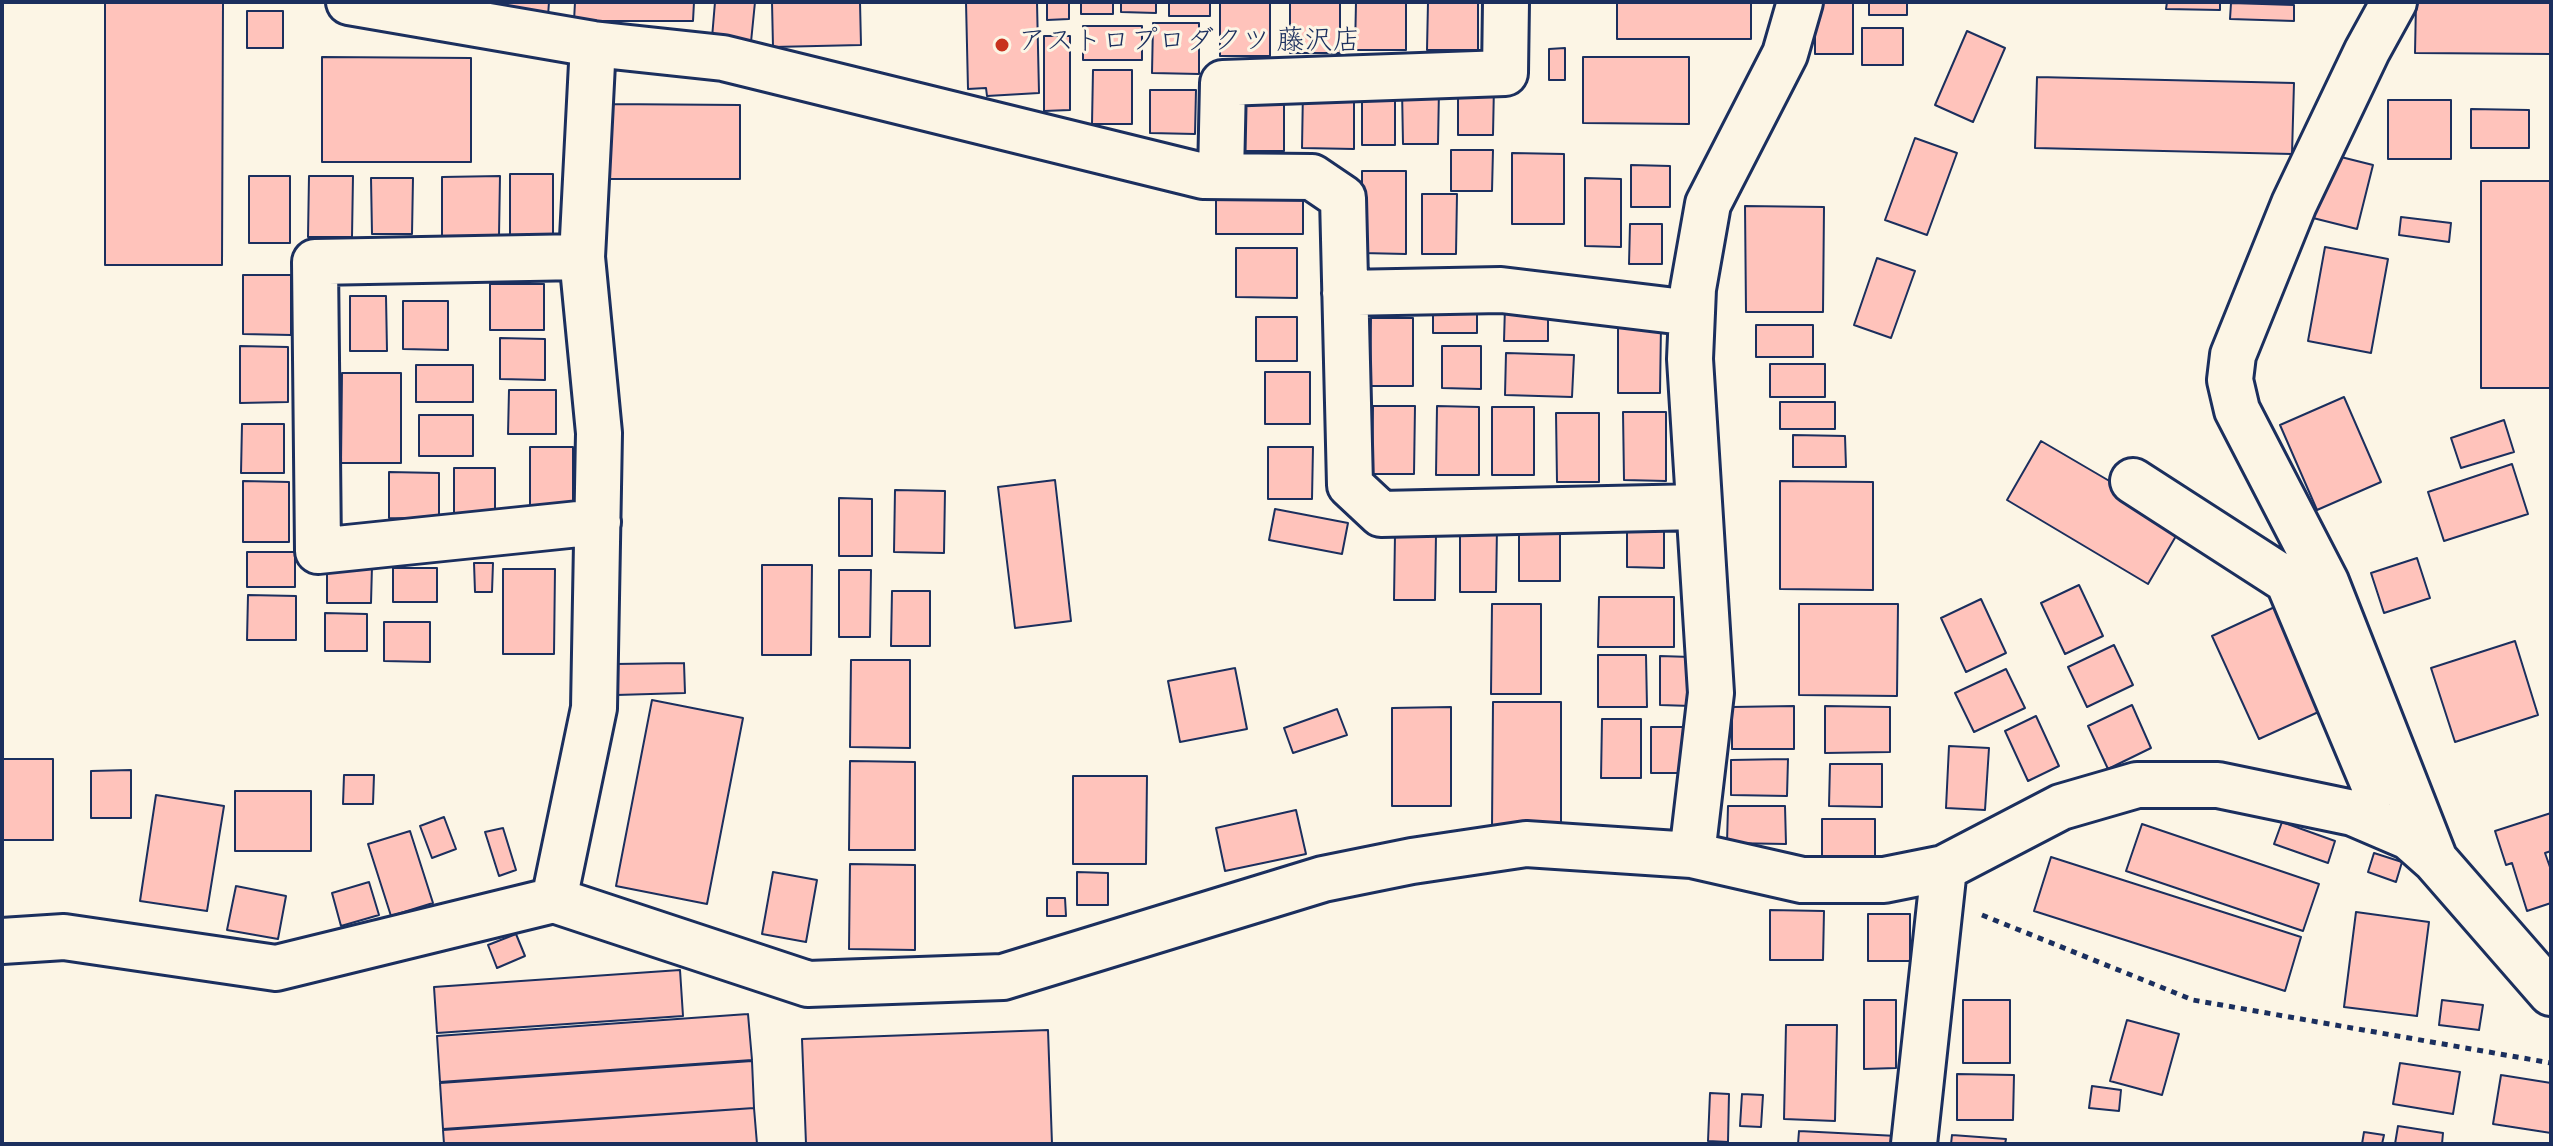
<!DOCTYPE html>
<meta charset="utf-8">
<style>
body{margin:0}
#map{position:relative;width:2553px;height:1146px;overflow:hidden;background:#fcf5e5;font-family:Dekko,sans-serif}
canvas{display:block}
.frame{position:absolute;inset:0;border:4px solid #1b2f5e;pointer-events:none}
</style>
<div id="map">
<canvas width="2553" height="1146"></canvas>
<div class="frame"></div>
</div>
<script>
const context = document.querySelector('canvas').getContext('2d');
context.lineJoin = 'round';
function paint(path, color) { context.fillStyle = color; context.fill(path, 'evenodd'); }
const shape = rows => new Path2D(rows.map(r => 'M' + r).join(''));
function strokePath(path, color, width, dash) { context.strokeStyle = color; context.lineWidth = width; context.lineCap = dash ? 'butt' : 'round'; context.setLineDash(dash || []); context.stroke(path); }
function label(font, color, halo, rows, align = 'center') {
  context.font = font + ' Dekko,"Klee One",sans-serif'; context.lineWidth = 6; context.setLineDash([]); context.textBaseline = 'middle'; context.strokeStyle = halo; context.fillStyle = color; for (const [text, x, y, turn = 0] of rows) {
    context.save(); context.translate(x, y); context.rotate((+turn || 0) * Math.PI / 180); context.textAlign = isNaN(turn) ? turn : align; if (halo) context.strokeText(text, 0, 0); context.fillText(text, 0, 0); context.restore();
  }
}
const building = shape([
 [105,2,223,2,222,265,105,265,105,2],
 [499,2,549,2,548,16,498,11,499,2],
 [575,2,694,2,693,21,574,21,575,2],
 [715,2,755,2,751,42,712,38,715,2],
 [772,2,860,2,861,45,773,47,772,2],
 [966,2,1037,2,1039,93,987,96,986,88,968,89,966,2],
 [1047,2,1069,2,1069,19,1047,20,1047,2],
 [1081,2,1113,2,1113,14,1081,14,1081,2],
 [1121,2,1156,2,1156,13,1121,12,1121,2],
 [1169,2,1210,2,1210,16,1169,16,1169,2],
 [1220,2,1270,2,1270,56,1220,56,1220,2],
 [1290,2,1340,2,1340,53,1290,53,1290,2],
 [1356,2,1406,2,1406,50,1355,50,1356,2],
 [1428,2,1478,2,1478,50,1427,50,1428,2],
 [1617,2,1751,2,1751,39,1617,39,1617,2],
 [1815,2,1853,2,1853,54,1815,54,1815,2],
 [1869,2,1907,2,1907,15,1869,15,1869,2],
 [2167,2,2220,2,2220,10,2166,9,2167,2],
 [2416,2,2551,2,2551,54,2415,53,2416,2],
 [2231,3,2294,5,2294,21,2230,19,2231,3],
 [247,11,283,11,283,48,247,48,247,11],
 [1153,23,1199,23,1199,74,1152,73,1153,23],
 [1083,26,1142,26,1142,60,1083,60,1083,26],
 [1862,28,1903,28,1903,65,1862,65,1862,28],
 [1967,31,2005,48,1973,122,1935,105,1967,31],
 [1044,36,1070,36,1070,110,1044,111,1044,36],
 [1565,48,1565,80,1549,80,1549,49,1565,48],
 [322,57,471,58,471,162,322,162,322,57],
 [1583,57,1689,57,1689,124,1583,123,1583,57],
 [1093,70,1132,70,1132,124,1092,124,1093,70],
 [2037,77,2294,83,2292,154,2035,148,2037,77],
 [1458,85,1494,85,1493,135,1458,135,1458,85],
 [1303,89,1354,90,1354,149,1302,148,1303,89],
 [1402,89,1439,89,1438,144,1403,144,1402,89],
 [1150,90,1196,90,1195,134,1150,133,1150,90],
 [1238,91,1284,91,1284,151,1238,151,1238,91],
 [1362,91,1395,91,1395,145,1362,145,1362,91],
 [2388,100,2451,100,2451,159,2388,159,2388,100],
 [605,104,740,105,740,179,604,179,605,104],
 [2471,109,2529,110,2529,148,2471,148,2471,109],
 [1915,138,1957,153,1927,235,1885,220,1915,138],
 [1451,150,1493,150,1492,191,1451,191,1451,150],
 [1512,153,1564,154,1564,224,1512,224,1512,153],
 [2329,154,2373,165,2357,229,2313,218,2329,154],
 [1631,165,1670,166,1670,207,1631,207,1631,165],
 [1362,171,1406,171,1406,254,1362,253,1362,171],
 [510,174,553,174,553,237,510,237,510,174],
 [249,176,290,176,290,243,249,243,249,176],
 [309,176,353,176,352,237,308,237,309,176],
 [500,176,499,236,442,236,442,177,500,176],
 [371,178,413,178,412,234,372,234,371,178],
 [1585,178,1621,179,1621,247,1585,246,1585,178],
 [2481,181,2551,181,2551,388,2481,388,2481,181],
 [1216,192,1303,192,1303,234,1216,234,1216,192],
 [1422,194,1457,194,1456,254,1422,254,1422,194],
 [1745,206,1824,207,1823,312,1746,312,1745,206],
 [2401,217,2451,223,2449,242,2399,235,2401,217],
 [1630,224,1662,224,1662,264,1629,264,1630,224],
 [2325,247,2388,259,2371,353,2308,341,2325,247],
 [1236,248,1297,248,1297,298,1236,297,1236,248],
 [1877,258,1915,271,1891,338,1854,325,1877,258],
 [243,275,291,275,291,335,243,334,243,275],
 [490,284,544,284,544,330,490,330,490,284],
 [350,296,386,296,387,351,350,351,350,296],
 [403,301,448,301,448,350,403,349,403,301],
 [1433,302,1477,303,1477,333,1433,333,1433,302],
 [1505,306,1548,306,1548,341,1504,341,1505,306],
 [1256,317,1297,317,1297,361,1256,361,1256,317],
 [1371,318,1413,318,1413,386,1370,386,1371,318],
 [1618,325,1661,325,1660,393,1618,393,1618,325],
 [1756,325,1813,325,1813,357,1756,357,1756,325],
 [500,338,545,339,545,380,500,379,500,338],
 [240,346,288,347,288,402,240,403,240,346],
 [1442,346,1481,346,1481,389,1442,388,1442,346],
 [1506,353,1574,355,1572,397,1505,395,1506,353],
 [1770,364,1825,364,1825,397,1770,397,1770,364],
 [416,365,473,365,473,402,416,402,416,365],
 [1265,372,1310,372,1310,424,1265,424,1265,372],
 [342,373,401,373,401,463,341,463,342,373],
 [509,390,556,390,556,434,508,434,509,390],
 [2344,397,2381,482,2317,510,2280,425,2344,397],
 [1780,402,1835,402,1835,429,1780,429,1780,402],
 [1373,406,1415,406,1414,474,1372,474,1373,406],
 [1437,406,1479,407,1479,475,1436,475,1437,406],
 [1492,407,1534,407,1534,475,1492,475,1492,407],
 [1623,412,1666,412,1666,481,1624,480,1623,412],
 [1556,413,1599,413,1599,482,1557,482,1556,413],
 [419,415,473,415,473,456,419,456,419,415],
 [2504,420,2514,452,2461,468,2451,438,2504,420],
 [242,424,284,424,284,473,241,473,242,424],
 [1793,435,1845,436,1846,467,1793,467,1793,435],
 [2041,441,2183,524,2148,584,2007,500,2041,441],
 [530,447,573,447,573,510,530,510,530,447],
 [1268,447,1313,447,1312,499,1268,499,1268,447],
 [2512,464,2528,514,2444,541,2428,492,2512,464],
 [454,468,495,468,495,523,454,522,454,468],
 [389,472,439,473,439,519,389,518,389,472],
 [1055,480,1071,621,1015,628,998,487,1055,480],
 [243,481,289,482,289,542,243,542,243,481],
 [1780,481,1873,482,1873,590,1780,589,1780,481],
 [895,490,945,491,944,553,894,552,895,490],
 [839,498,872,499,872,556,839,556,839,498],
 [1275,509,1348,523,1342,554,1269,540,1275,509],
 [1627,525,1664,525,1664,568,1627,567,1627,525],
 [1519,526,1560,527,1560,581,1519,581,1519,526],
 [1460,527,1497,527,1496,592,1460,592,1460,527],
 [1395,534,1436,534,1435,600,1394,600,1395,534],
 [247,552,295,552,295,587,247,587,247,552],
 [2417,558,2430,598,2384,613,2371,573,2417,558],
 [474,563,493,563,492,592,475,592,474,563],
 [762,565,812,565,811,655,762,655,762,565],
 [327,566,372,566,371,603,327,603,327,566],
 [393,568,437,568,437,602,393,602,393,568],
 [503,569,555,569,554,654,503,654,503,569],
 [839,570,871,570,870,637,839,637,839,570],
 [2079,585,2103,636,2065,654,2041,603,2079,585],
 [892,591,930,591,930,646,891,646,892,591],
 [248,595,296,596,296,640,247,640,248,595],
 [1599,597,1674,597,1674,647,1598,647,1599,597],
 [1981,599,2006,653,1966,672,1941,618,1981,599],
 [1492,604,1541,604,1541,694,1491,694,1492,604],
 [1799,604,1898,604,1897,696,1799,695,1799,604],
 [2279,605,2325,709,2259,739,2212,636,2279,605],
 [325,613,367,614,367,651,325,651,325,613],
 [384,622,430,622,430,662,384,661,384,622],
 [2515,641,2538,715,2455,742,2431,668,2515,641],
 [2114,645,2133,685,2087,707,2068,667,2114,645],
 [1598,655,1646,655,1647,707,1598,707,1598,655],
 [1660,656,1691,657,1691,706,1660,705,1660,656],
 [851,660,910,660,910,748,850,747,851,660],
 [684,663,685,693,616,695,615,664,684,663],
 [1235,668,1247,729,1180,742,1168,681,1235,668],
 [2006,669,2025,708,1974,732,1955,693,2006,669],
 [652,700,743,718,707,904,616,886,652,700],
 [1493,702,1561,702,1561,827,1492,827,1493,702],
 [2132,705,2151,748,2108,769,2088,726,2132,705],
 [1794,706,1794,749,1732,749,1732,707,1794,706],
 [1825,706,1890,707,1890,752,1825,753,1825,706],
 [1451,707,1451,806,1392,806,1392,708,1451,707],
 [1337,709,1347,735,1293,753,1284,728,1337,709],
 [2036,716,2059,766,2028,781,2005,731,2036,716],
 [1602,719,1641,719,1641,778,1601,778,1602,719],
 [1651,727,1686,727,1686,773,1651,773,1651,727],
 [1949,746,1989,748,1985,810,1946,808,1949,746],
 [2,759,53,759,53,840,2,840,2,759],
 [1788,759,1787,796,1731,795,1731,760,1788,759],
 [850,761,915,762,915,850,849,850,850,761],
 [1830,764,1882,764,1882,807,1829,806,1830,764],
 [131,770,131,818,91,818,91,771,131,770],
 [344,775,374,775,373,804,343,804,344,775],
 [1073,776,1147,776,1146,864,1073,864,1073,776],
 [235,791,311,791,311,851,235,851,235,791],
 [156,795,224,806,207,911,140,901,156,795],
 [1728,806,1785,806,1786,844,1727,843,1728,806],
 [1296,810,1306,854,1225,871,1216,828,1296,810],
 [2551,813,2551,851,2545,853,2551,870,2551,903,2527,911,2512,863,2506,865,2495,831,2551,813],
 [444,817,456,849,432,858,420,826,444,817],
 [1822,819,1875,819,1875,857,1822,856,1822,819],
 [2282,822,2335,841,2328,863,2274,844,2282,822],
 [2142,824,2319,884,2303,931,2126,871,2142,824],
 [503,828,516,870,499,876,485,832,503,828],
 [410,831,433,903,391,916,368,844,410,831],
 [2374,853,2402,862,2396,882,2368,872,2374,853],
 [2051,857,2301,937,2285,991,2034,911,2051,857],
 [850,864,915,865,915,950,849,949,850,864],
 [773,872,817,880,806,942,762,934,773,872],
 [1077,872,1108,873,1108,905,1077,905,1077,872],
 [369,882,379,915,341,926,332,893,369,882],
 [236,886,286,896,278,939,227,930,236,886],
 [1047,898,1065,898,1066,916,1047,916,1047,898],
 [1770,910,1824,911,1823,960,1770,960,1770,910],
 [2356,912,2429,922,2417,1016,2344,1007,2356,912],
 [1868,914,1910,914,1910,961,1868,961,1868,914],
 [516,934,525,956,497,968,488,945,516,934],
 [680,970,683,1016,437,1033,434,987,680,970],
 [1864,1000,1896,1000,1896,1068,1864,1069,1864,1000],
 [1963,1000,2010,1000,2010,1063,1963,1063,1963,1000],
 [2442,1000,2483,1005,2479,1030,2439,1025,2442,1000],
 [748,1014,752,1060,440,1082,437,1036,748,1014],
 [2127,1020,2179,1034,2162,1095,2110,1081,2127,1020],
 [1786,1025,1837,1025,1835,1121,1784,1119,1786,1025],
 [1048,1030,1052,1144,806,1144,802,1039,1048,1030],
 [752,1061,754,1108,443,1129,440,1083,752,1061],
 [2400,1063,2460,1072,2453,1114,2393,1104,2400,1063],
 [1957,1074,2014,1075,2013,1120,1957,1120,1957,1074],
 [2501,1075,2551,1083,2551,1133,2493,1124,2501,1075],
 [2092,1086,2121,1090,2119,1111,2089,1108,2092,1086],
 [1710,1093,1729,1094,1728,1142,1708,1141,1710,1093],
 [1742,1094,1763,1095,1761,1127,1740,1126,1742,1094],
 [754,1108,757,1144,444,1144,443,1130,754,1108],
 [2398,1126,2443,1133,2442,1144,2395,1144,2398,1126],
 [1799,1131,1897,1136,1896,1144,1798,1144,1799,1131],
 [2364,1132,2384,1135,2382,1144,2362,1144,2364,1132],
 [1952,1135,2006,1139,2005,1144,1951,1144,1952,1135]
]);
paint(building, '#ffc3bb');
strokePath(building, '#1b2f5e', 2);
const minor = shape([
 [349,2,593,44,723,58,1203,176,1312,177,1343,198,1350,485,1381,514,1699,507],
 [2394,2,2367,51,2294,204,2233,355,2230,380,2237,410,2326,582,2435,860],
 [1221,176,1223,83,1505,73,1506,2],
 [582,257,315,262,318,551,598,522],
 [1345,293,1501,290,1692,313],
 [2133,481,2288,581,2375,788],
 [1692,855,1711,693,1690,359,1693,289,1708,204,1785,54,1800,2],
 [554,900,594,708,599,433,582,257,593,44],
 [2,941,64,937,276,968,554,900,808,984,1003,977,1323,879,1412,861,1526,844,1692,855,1802,880,1884,880,1944,868,2061,807,2137,785,2218,785,2353,813,2409,837,2435,860,2551,993],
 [1914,1144,1944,868]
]);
strokePath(minor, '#1b2f5e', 50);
strokePath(shape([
 [1982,915,2193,1000,2551,1063]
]), '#1b2f5e', 5, [6, 6]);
strokePath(minor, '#fcf5e5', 44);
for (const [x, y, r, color] of [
 [1002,45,8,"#c8321e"]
]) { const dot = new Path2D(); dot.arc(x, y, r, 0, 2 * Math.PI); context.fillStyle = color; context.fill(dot); strokePath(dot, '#fcf5e5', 3); }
label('28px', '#1b2f5e', '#fcf5e5', [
 ["アストロプロダクツ 藤沢店",1018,45]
], 'left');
</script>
